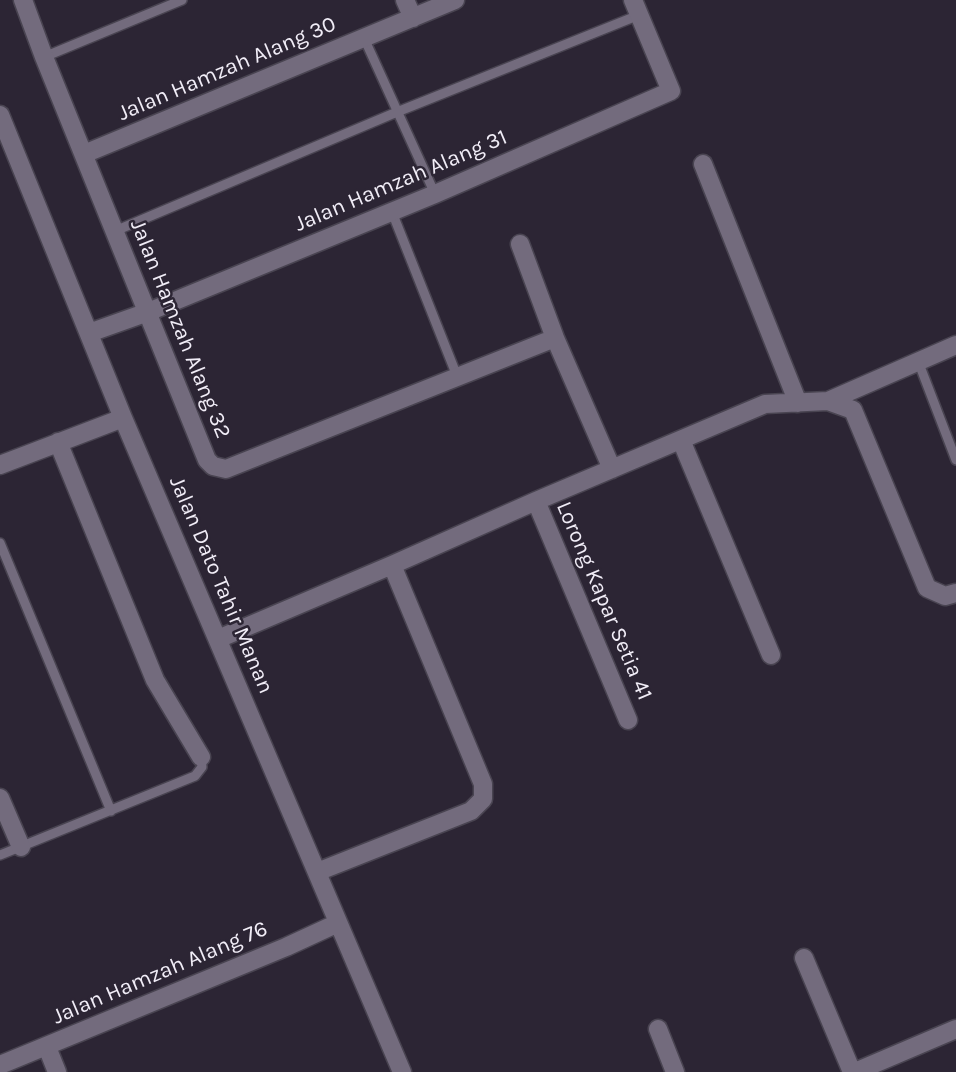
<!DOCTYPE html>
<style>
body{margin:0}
canvas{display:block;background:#2c2534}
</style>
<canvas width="956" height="1072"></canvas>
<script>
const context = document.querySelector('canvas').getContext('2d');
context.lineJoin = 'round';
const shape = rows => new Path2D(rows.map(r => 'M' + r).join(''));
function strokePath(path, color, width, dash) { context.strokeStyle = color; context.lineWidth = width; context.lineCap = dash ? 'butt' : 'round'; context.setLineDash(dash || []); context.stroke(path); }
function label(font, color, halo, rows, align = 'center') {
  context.font = font + ' Karla,sans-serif'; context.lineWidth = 5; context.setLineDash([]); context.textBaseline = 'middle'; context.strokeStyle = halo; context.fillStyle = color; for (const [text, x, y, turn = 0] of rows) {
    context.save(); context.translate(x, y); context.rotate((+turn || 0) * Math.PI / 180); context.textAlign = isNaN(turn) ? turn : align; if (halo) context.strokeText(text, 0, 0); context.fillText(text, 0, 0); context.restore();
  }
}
const lane = shape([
 [364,38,435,194],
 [44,57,182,0],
 [392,212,457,376],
 [115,231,397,112,639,15],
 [918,361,956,460],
 [0,543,111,811],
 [0,855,195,776,202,767,201,757]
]);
const street = shape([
 [23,0,44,57,207,460,213,466,226,469,555,338],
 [405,0,413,18],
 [0,115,123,418,402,1072],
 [84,154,455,0],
 [703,164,798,403],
 [520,244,555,338,612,469],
 [89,333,148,312,435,194,671,91,633,0],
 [828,401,956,345],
 [681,440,771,655],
 [58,442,155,680,201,757],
 [0,465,123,418],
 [536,501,628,720],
 [218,639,392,565,536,501,765,404,828,401,853,410,927,588,945,596,956,593],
 [0,798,21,847],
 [317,872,471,811,483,799,483,784,392,565],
 [804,958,852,1072],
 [658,1029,675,1072],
 [47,1047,57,1072],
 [0,1065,286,947,338,923],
 [855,1072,956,1029]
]);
strokePath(lane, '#494451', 12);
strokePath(street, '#494451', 21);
strokePath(lane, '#736b7d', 9);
strokePath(street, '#736b7d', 18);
label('22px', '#f1edf7', '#2c2534', [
 ["Jalan Hamzah Alang 30",227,69,-23],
 ["Jalan Hamzah Alang 31",401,181,-23],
 ["Jalan Hamzah Alang 32",180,329,68],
 ["Jalan Dato Tahir Manan",221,585,67],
 ["Lorong Kapar Setia 41",604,601,67],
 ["Jalan Hamzah Alang 76",160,973,-23]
]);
</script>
